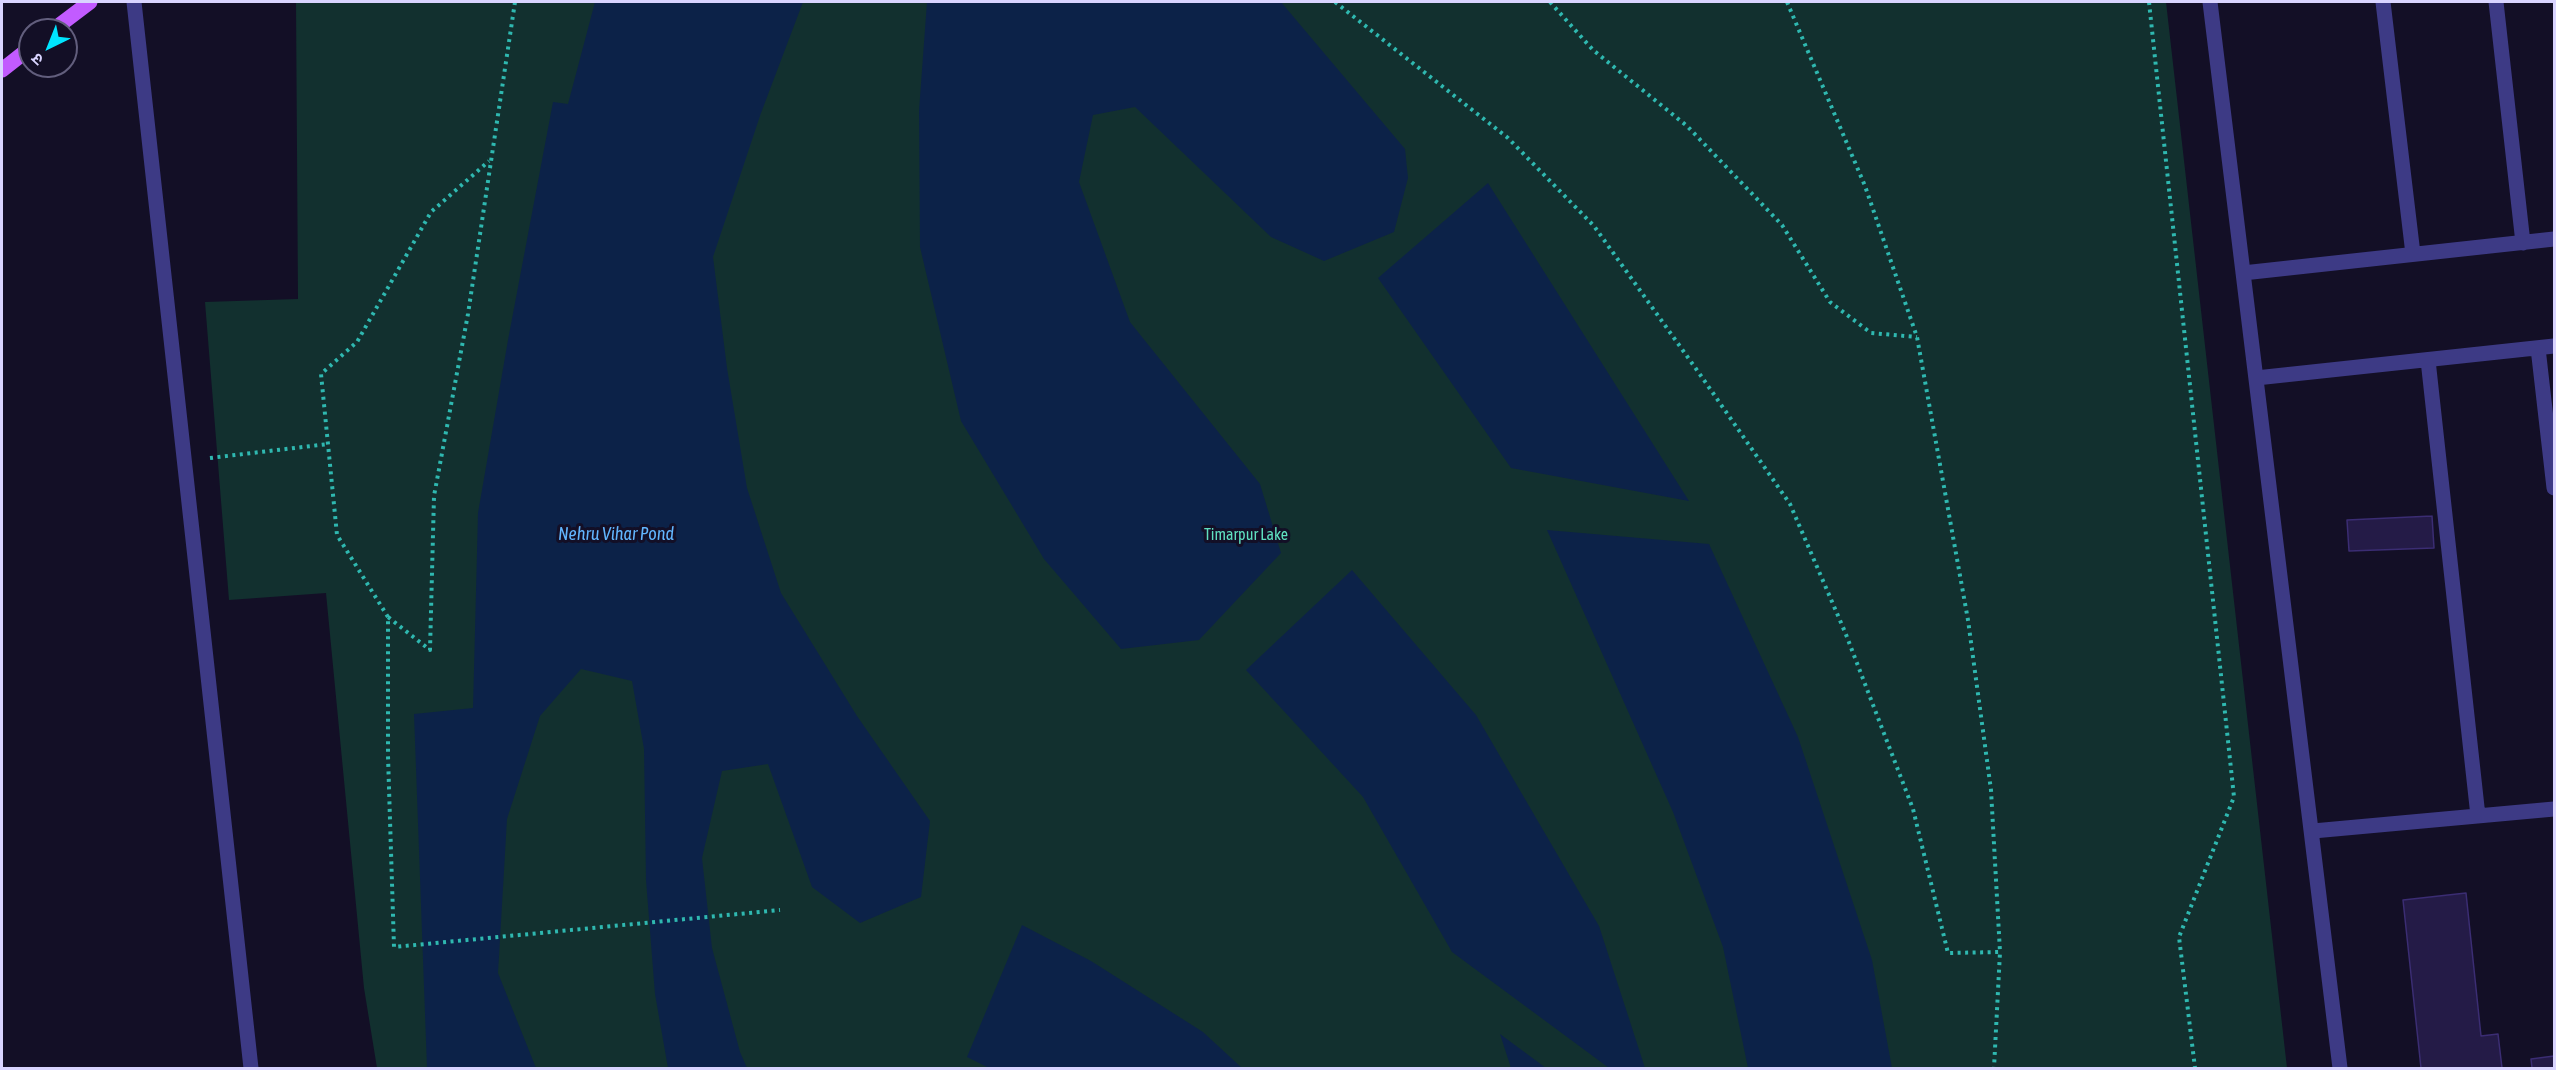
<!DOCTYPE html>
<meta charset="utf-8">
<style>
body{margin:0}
#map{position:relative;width:2556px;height:1070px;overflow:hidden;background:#130f26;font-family:"Asap Condensed","Noto Sans Devanagari",sans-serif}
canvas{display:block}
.frame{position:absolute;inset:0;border:3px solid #d9d4ff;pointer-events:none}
.north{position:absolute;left:18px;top:18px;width:60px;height:60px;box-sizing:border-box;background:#130f26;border:2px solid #625e7d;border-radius:50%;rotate:223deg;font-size:16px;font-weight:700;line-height:24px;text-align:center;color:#d9d4ff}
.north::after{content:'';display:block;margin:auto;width:21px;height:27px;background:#00e5ff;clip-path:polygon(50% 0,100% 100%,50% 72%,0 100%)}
</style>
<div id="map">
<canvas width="2556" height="1070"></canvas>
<div class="frame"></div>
<div class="north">उ</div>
</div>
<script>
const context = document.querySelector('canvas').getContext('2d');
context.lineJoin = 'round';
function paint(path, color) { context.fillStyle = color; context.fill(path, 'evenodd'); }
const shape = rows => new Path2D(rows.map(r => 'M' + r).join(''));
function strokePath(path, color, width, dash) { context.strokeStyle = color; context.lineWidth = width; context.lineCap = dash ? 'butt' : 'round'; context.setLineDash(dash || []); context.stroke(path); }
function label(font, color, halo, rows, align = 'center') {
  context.font = font + ' "Asap Condensed",sans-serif'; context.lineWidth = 6; context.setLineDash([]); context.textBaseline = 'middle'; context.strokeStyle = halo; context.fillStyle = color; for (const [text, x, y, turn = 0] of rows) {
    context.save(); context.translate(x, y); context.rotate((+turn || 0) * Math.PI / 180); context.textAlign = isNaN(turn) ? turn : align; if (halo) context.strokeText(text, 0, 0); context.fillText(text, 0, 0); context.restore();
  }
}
paint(shape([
 [296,2,2166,2,2287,1068,377,1068,364,988,326,593,229,600,205,302,298,299]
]), '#12302f');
paint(shape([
 [595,2,803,2,761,113,713,257,727,368,747,488,781,593,857,716,930,821,921,897,860,923,812,887,768,764,722,771,702,858,712,948,740,1052,747,1068,668,1068,655,994,646,880,644,749,632,681,581,669,540,716,507,819,498,973,536,1068,427,1068,414,714,473,708,478,513,508,340,553,102,568,104],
 [927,2,1281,2,1405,149,1408,178,1394,232,1324,261,1271,237,1135,107,1093,115,1079,182,1130,322,1260,484,1281,553,1199,640,1121,649,1044,559,961,421,920,247,919,111],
 [1488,183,1689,501,1511,468,1378,278],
 [1547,530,1709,544,1798,737,1872,960,1892,1068,1748,1068,1723,947,1673,812],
 [1352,570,1476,715,1599,926,1645,1068,1609,1068,1452,952,1363,797,1246,670],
 [1022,925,1091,961,1203,1032,1242,1068,989,1068,967,1057],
 [1500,1034,1546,1068,1511,1068]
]), '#0c2248');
const building = shape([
 [2432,516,2434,548,2349,551,2347,520,2432,516],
 [2466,893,2481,1036,2498,1034,2502,1068,2421,1068,2403,900,2466,893],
 [2554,1056,2554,1068,2532,1068,2531,1059,2554,1056]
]);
paint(building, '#241b47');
strokePath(building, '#3b2d73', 1.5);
strokePath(shape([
 [515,2,468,314,434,496,430,650,388,617,388,756,394,947,780,910],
 [1335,2,1508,138,1594,226,1699,373,1790,504,1845,632,1913,809,1948,953,2000,952,1994,1068],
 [1550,2,1593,50,1687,126,1782,225,1830,302,1871,333,1917,337],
 [1787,2,1865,186,1917,337,1968,620,1991,790,2000,952],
 [2149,2,2234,797,2179,937,2195,1068],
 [210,458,328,444],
 [388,617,337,535,321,374,357,342,431,212,489,161]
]), '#2fb8b0', 4, [3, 4.5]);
strokePath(shape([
 [134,2,251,1068],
 [2210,2,2340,1068],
 [2383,2,2413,254],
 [2496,2,2523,243],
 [2243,273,2554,239],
 [2538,348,2554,488],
 [2428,360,2478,816],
 [2256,378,2554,346],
 [2313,831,2554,809]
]), '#3d3a85', 15);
strokePath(shape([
 [53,30,90,2],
 [2,70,30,48]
]), '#c25bff', 15);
label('16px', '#5fe0c0', '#130f26', [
 ["Timarpur Lake",1246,535]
]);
label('italic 18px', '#62b6ff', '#130f26', [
 ["Nehru Vihar Pond",616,534]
]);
</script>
